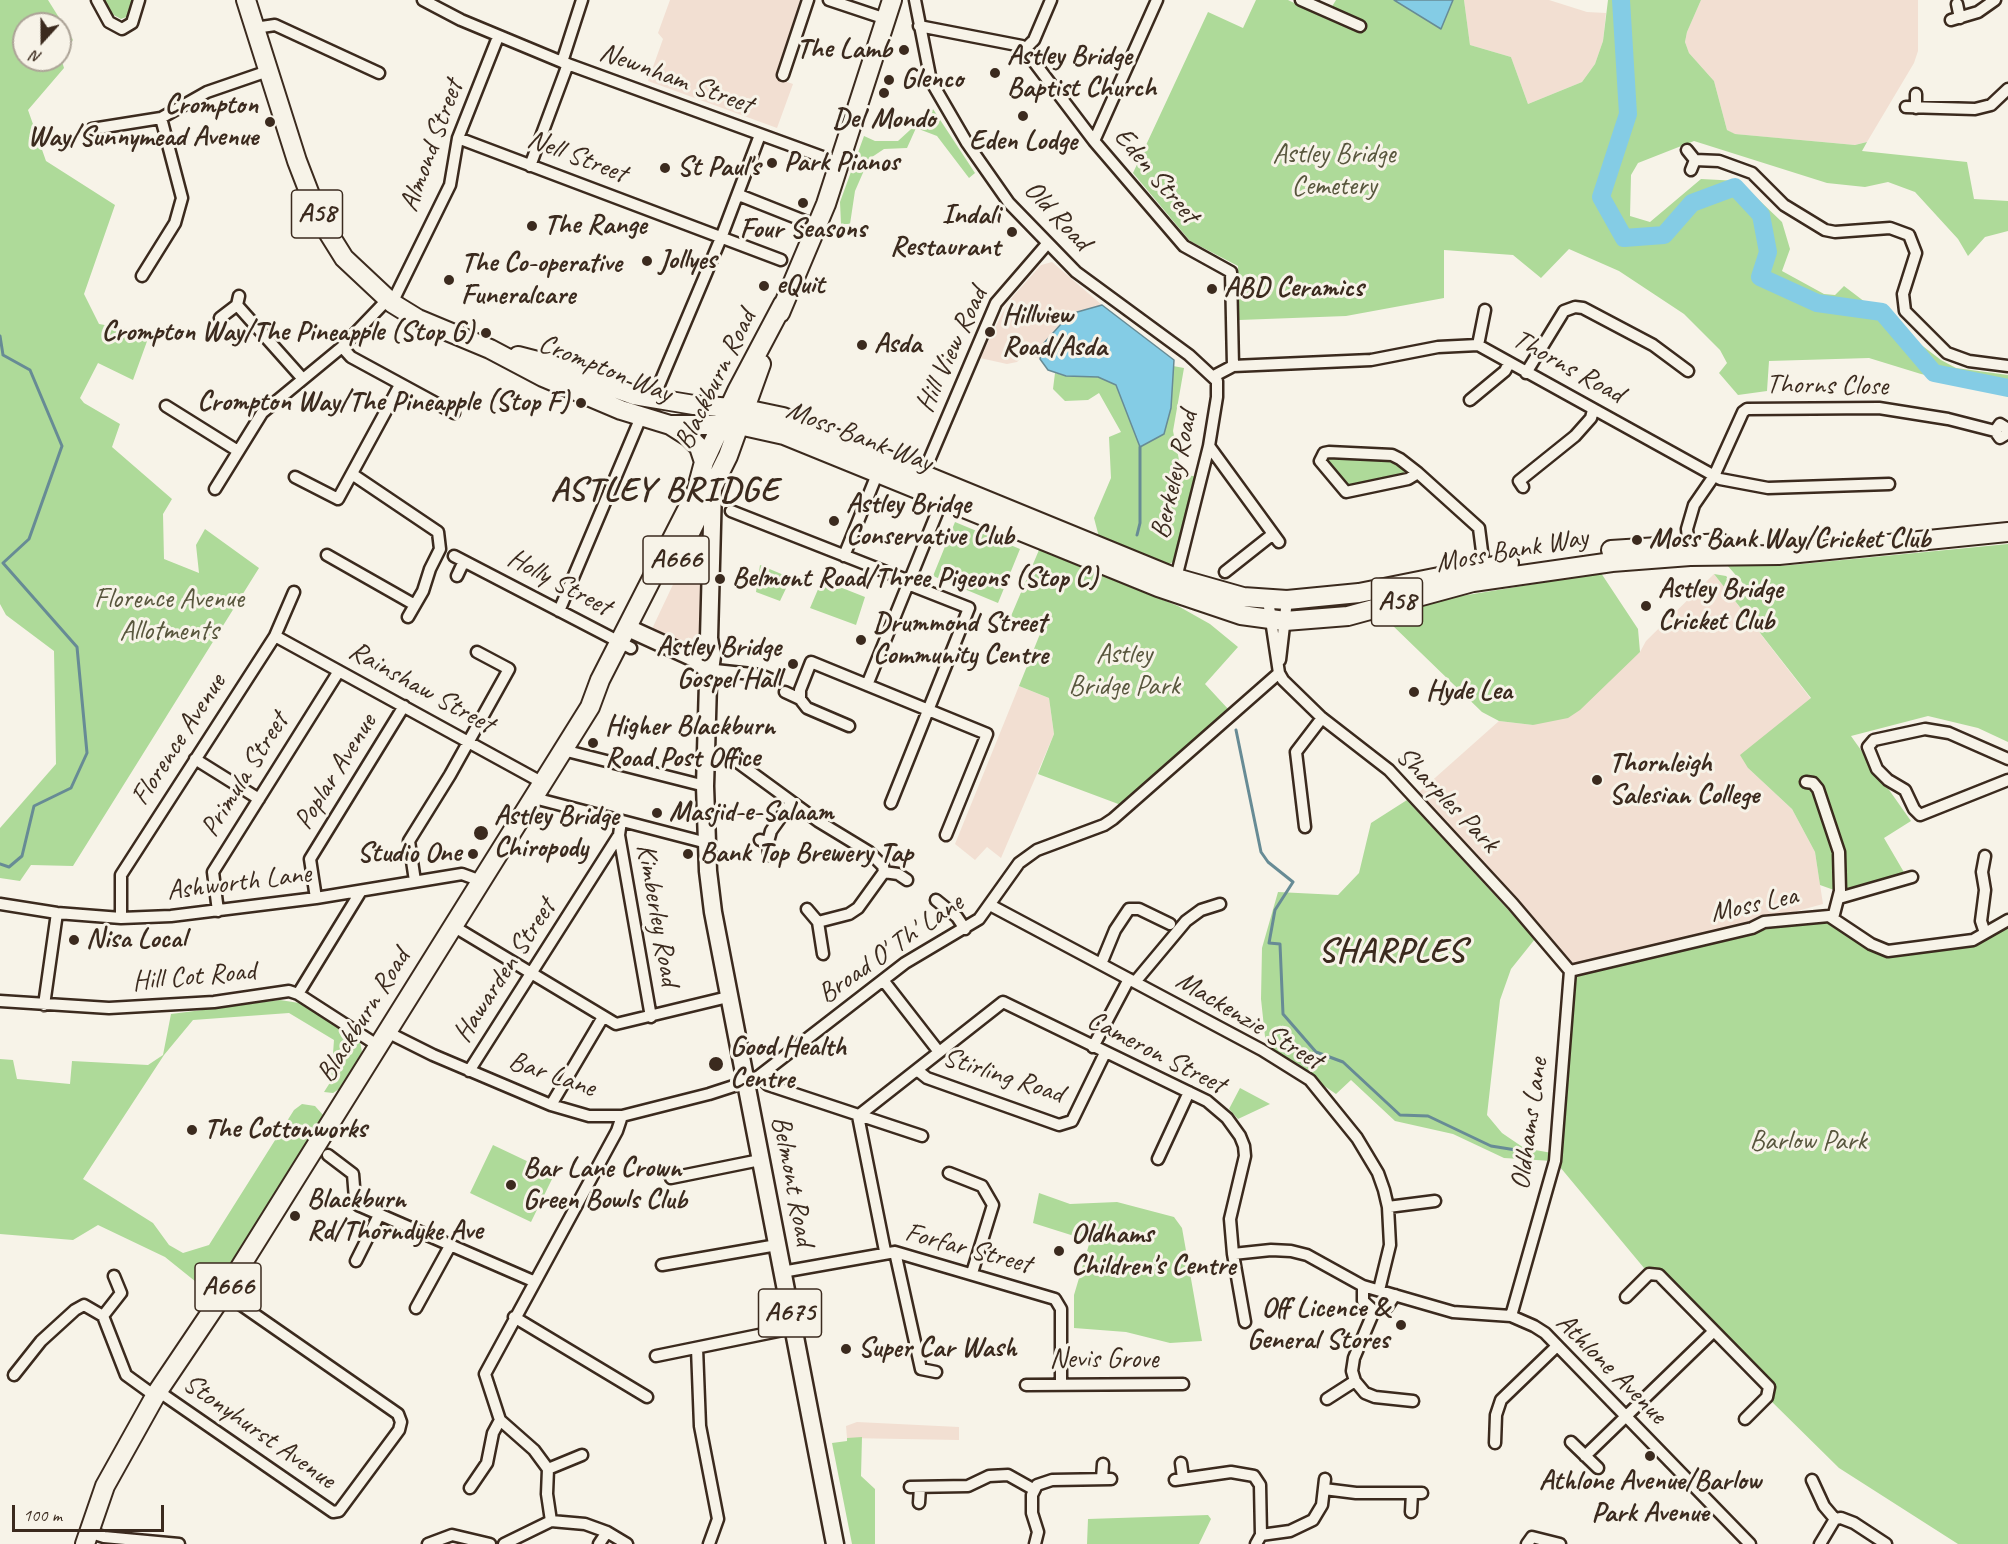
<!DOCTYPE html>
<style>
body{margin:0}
#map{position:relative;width:2008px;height:1544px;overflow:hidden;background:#f7f3e8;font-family:Caveat,sans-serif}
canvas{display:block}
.north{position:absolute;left:12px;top:12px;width:60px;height:60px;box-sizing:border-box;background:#f7f3e8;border:2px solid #aca397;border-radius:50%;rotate:201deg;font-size:16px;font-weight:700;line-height:24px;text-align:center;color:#3b2a1e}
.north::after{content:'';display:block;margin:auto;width:21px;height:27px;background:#3b2a1e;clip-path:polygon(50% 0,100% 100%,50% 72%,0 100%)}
.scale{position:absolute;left:12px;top:1505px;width:152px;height:27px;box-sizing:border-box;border:3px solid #3b2a1e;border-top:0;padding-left:8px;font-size:18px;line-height:21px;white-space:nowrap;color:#3b2a1e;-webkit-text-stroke:4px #f7f3e8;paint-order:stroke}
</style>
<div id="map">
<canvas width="2008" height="1544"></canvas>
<div class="north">N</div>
<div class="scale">100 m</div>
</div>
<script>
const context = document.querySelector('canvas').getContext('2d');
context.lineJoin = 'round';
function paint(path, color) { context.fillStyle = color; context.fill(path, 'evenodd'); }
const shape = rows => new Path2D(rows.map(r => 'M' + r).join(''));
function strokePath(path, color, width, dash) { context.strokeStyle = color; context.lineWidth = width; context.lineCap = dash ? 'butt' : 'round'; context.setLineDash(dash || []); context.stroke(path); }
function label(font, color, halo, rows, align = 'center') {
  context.font = font + ' Caveat,sans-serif'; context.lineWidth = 6; context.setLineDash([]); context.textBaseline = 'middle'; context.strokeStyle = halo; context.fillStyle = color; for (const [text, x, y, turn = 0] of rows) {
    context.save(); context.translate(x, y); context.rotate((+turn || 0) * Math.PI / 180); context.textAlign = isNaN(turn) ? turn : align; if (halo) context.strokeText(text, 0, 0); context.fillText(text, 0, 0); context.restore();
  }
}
paint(shape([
 [670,0,802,0,776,78,793,84,777,128,648,81,663,39,658,33],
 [1464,0,1549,0,1587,12,1606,13,1603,41,1595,64,1582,82,1528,104,1511,57,1470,45],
 [1701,0,1918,0,1918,51,1914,63,1867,142,1855,145,1734,134,1727,130,1714,81,1689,53,1685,42,1687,32],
 [1052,262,1102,305,1069,314,1044,343,1040,359,1025,354,1017,362,1007,364,980,358,1008,302,1041,265],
 [704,519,702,648,691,648,651,631],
 [1714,574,1811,699,1748,768,1792,809,1815,852,1823,904,1779,916,1761,916,1752,924,1574,964,1418,793,1499,721,1533,725,1640,652,1646,641],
 [1019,686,1049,698,1054,734,1001,858,987,847,975,860,955,844],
 [857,1422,959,1427,959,1440,847,1438,846,1426]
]), '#f2dfd2');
paint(shape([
 [0,0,48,0,73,40,60,53,60,24,24,24,24,60,60,60,60,55,64,68,28,110,46,161,115,205,84,294,99,324,150,333,133,380,98,363,80,398,84,403,120,424,112,447,172,499,163,514,164,559,199,573,196,545,205,529,259,568,73,866,31,865,20,881,0,878,0,828,56,764,54,651,6,615,0,604],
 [102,0,134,0,129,16,121,19,108,12],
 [1256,0,1288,0,1325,18,1336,0,1394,0,1441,29,1453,0,1464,0,1470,45,1511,57,1528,104,1582,82,1595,64,1603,41,1608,0,1701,0,1687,32,1685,42,1689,53,1714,81,1727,130,1735,134,1855,145,1867,142,1862,151,1967,162,1974,199,2008,201,2008,231,1985,237,1968,256,1958,239,1915,192,1888,182,1865,187,1827,183,1694,141,1638,163,1631,175,1630,216,1650,222,1701,179,1739,181,1782,222,1790,249,1782,271,1824,294,1835,295,1844,286,1941,360,1956,368,2008,375,2008,392,1921,374,1869,358,1769,361,1767,391,1738,395,1719,373,1727,363,1720,350,1684,314,1619,271,1569,249,1541,278,1513,255,1444,250,1444,298,1346,316,1239,320,1238,266,1190,241,1133,173,1208,12,1243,28],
 [933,109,975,173,969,178,937,136,916,128,907,148,884,149,869,159,855,191,850,224,841,224,840,202,864,136,875,141,898,141],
 [1173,366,1184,368,1173,431,1182,474,1198,477,1173,562,1167,565,1099,537,1094,518,1111,478,1109,437,1121,432,1099,393,1088,400,1065,401,1053,389,1055,373,1066,376,1098,377,1116,385,1141,447,1171,408],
 [1330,456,1392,460,1404,470,1405,474,1403,478,1348,488,1325,461],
 [955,522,1020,549,998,603,933,576],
 [2008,544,2008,742,1978,728,1928,716,1851,736,1911,821,1884,838,1905,874,1848,895,1820,885,1815,852,1792,809,1748,768,1740,755,1811,698,1714,574,1726,576,1747,598,1753,595,1727,565,1781,566],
 [1039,550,1178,606,1210,624,1238,647,1205,684,1229,710,1121,805,1038,774,1054,734,1049,698,1019,686,1042,629,1011,616],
 [760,565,791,578,780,601,756,592],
 [1601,573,1638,629,1640,652,1580,710,1568,718,1533,725,1499,721,1482,712,1390,623,1390,615,1443,599],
 [822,580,865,597,856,625,810,608],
 [1407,800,1535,939,1511,969,1500,1000,1487,1115,1502,1133,1524,1148,1552,1153,1552,1161,1504,1158,1453,1134,1395,1121,1351,1080,1336,1094,1266,1046,1261,999,1262,948,1278,892,1338,895,1359,873,1371,823],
 [2008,920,2008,1544,1958,1544,1839,1468,1767,1397,1769,1393,1659,1275,1649,1274,1555,1161,1570,971,1764,922,1832,921,1878,954,1890,956,1924,944,1973,940],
 [280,1000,299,1003,360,1042,362,1052,339,1089,333,1093,324,1092,331,1081,334,1040,289,1013,193,1020,164,1055,83,1179,153,1223,169,1245,183,1253,209,1245,294,1110,302,1104,315,1106,323,1115,211,1294,165,1257,98,1225,73,1240,0,1234,0,1059,13,1060,17,1079,70,1084,72,1061,148,1065,163,1055,171,1014],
 [1240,1088,1270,1104,1238,1119,1229,1109],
 [493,1145,552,1173,553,1177,531,1222,470,1193],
 [1039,1193,1070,1204,1117,1202,1174,1217,1182,1228,1202,1341,1170,1343,1126,1332,1074,1328,1074,1295,1090,1241,1033,1223],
 [862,1437,861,1476,875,1489,875,1544,852,1544,832,1443,847,1441,847,1438],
 [1208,1515,1211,1519,1199,1544,1087,1544,1088,1519]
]), '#aeda99');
const water = shape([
 [1394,0,1453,0,1441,29,1394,0],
 [1102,305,1174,360,1171,408,1164,434,1140,447,1116,385,1098,377,1066,376,1048,370,1040,359,1044,343,1070,314,1102,305]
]);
paint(water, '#84cce5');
strokePath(water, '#678b95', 1.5);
strokePath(shape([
 [0,336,3,355,30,370,62,446,29,539,3,563,77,647,87,753,71,788,34,806,22,856,9,867,0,864],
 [1137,535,1140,523,1140,447],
 [1236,730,1261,852,1268,862,1293,882,1275,910,1269,943,1280,944,1283,1014,1316,1052,1343,1062,1400,1115,1428,1116,1491,1146,1516,1150]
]), '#678b95', 3);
strokePath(shape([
 [1621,0,1628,114,1601,197,1624,238,1664,235,1692,203,1735,187,1761,215,1768,252,1760,277,1817,303,1882,312,1934,373,2008,388]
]), '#84cce5', 18);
const street = shape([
 [97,0,109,22,122,29,132,23,139,0],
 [423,0,461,20,562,62,839,163],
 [829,0,886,19],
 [915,0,931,81,967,143,1009,203,1076,272,1189,355,1217,381,1217,397,1209,446,1176,578],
 [1301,0,1360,26],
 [1957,4,1960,18],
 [1951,20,1978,12,1995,0],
 [919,26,1022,46,1094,141,1184,246,1231,272,1233,366],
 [255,28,275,25,379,73],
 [1025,49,1034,40,1051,0],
 [562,62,582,0],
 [783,75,808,0],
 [1906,107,1975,109,1991,105,2008,89],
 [1916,108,1916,94],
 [92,129,161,118,207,92,268,71],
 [458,138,781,260],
 [1094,141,1157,0],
 [1687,150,1695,160,1691,170],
 [1695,160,1719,161,1752,173,1784,205,1825,230,1835,232,1890,228,1909,235,1916,253,1903,294,1905,311,1947,353,1969,361,2008,366],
 [530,166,568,64],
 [739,195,817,226],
 [142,276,175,223,182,198,161,118],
 [392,303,450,185,458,138,498,37],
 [237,305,302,378],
 [220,318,237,305,239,296],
 [1478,345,1485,310],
 [342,347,351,357,454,413],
 [1526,373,1564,311,1575,307,1583,308,1653,345,1688,371],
 [1214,376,1233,366,1371,360,1438,347,1478,345,1720,479,1768,488,1889,484],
 [653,399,721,238,760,135],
 [1470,400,1505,371,1509,363],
 [166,406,238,451],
 [2008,429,2000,424,1995,431,2000,438,2008,433],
 [1209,446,1279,542],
 [1418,473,1408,479,1346,492,1320,461,1324,453,1329,452,1392,455,1400,459,1418,473,1479,528,1484,567],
 [352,474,438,532,440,549,430,569,423,591,408,617],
 [295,477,338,499,400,385],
 [921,479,996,303,1047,244],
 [1523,487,1519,481,1575,436,1591,418,1593,410],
 [215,489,262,413,342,347,387,300],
 [731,511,909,581],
 [1689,550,1687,529,1694,505,1714,476,1743,412,1747,409,1879,408,1948,419,1995,431],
 [327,555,415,605],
 [454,556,631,648],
 [844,556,878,472],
 [1225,572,1273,534],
 [457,576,464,561],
 [1268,600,1279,673,1283,680,1322,718,1389,770,1513,904,1570,971],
 [559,611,641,417],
 [275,636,543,783],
 [1280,660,1287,600],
 [706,669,761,675,772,680],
 [867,685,943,498],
 [785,692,800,699,807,708,849,726],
 [800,699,800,690,811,662,987,734,946,835],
 [563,750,705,786],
 [706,754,736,761,818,821,869,852,883,866,884,872,898,874,907,880],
 [195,759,259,799],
 [2008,759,1949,733,1925,729,1874,740,1868,747,1877,769,1888,780,1905,790,1914,809,1920,815,2008,780],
 [1806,782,1813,783,1818,789,1839,852,1840,891,1833,918],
 [534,798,707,843],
 [891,803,969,608,908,584],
 [621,821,619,835,651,1017],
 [1305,827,1296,752,1322,718],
 [760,840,768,842,769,855],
 [768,842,771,831,791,803],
 [1985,856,1982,872,1985,890,1981,921,1985,933],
 [415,881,409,841,450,775,509,669,477,652],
 [316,898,310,859,404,706],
 [1839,898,1912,877],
 [936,900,957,917,965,929],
 [0,904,57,913,121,918,171,916,316,898,462,874,481,881],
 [990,905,1262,1050,1310,1080,1357,1138,1378,1173,1384,1190,1388,1207,1390,1245,1379,1290],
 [807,909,818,922,823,954],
 [218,911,213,872,339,671],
 [121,918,121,875,275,636,294,592],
 [818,922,849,914,858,908,884,872],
 [453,926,616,1024,728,997],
 [1101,964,1115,930,1129,909,1139,909,1170,924],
 [1570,971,1752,928,1764,922,1829,916,1871,944,1888,951,1973,940,2008,920],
 [883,980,939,1052],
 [1135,982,1186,921,1201,910,1220,904],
 [298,994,361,891],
 [0,1001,109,1008,214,1002,289,991,298,994,377,1045],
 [44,1005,57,913],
 [385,1031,433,1055,551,1105,589,1116,622,1116,709,1094,746,1082,759,1076,905,963,979,919,1019,863,1037,850,1104,825,1113,819,1279,673],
 [1093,1047,1129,979],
 [917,1070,927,1078,1059,1125,1072,1121,1105,1053],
 [469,1071,619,835],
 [759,1076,768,1085,922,1136],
 [551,1105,603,1017],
 [858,1116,1003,1002,1207,1101,1227,1118,1240,1136,1244,1146,1245,1156,1230,1219,1233,1254,1245,1322],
 [858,1116,885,1251],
 [328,1155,353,1174,355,1199,358,1205,533,1281],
 [1158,1159,1189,1092],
 [949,1173,982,1186,993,1205,972,1273],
 [671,1178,760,1160],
 [1388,1207,1435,1201],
 [895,1252,921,1369,936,1372],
 [1233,1254,1271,1250,1291,1251,1307,1255,1363,1286,1453,1312,1511,1316,1534,1326,1545,1333,1750,1544],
 [356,1261,379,1215],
 [662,1265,777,1245],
 [782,1272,895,1252,1055,1299,1061,1309,1061,1384],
 [1363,1286,1363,1301,1374,1311,1387,1307,1395,1295],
 [1626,1297,1649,1274,1659,1275,1769,1387,1767,1397,1745,1419],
 [416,1308,450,1246],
 [1374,1311,1354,1358,1352,1371,1355,1381,1365,1393,1375,1397,1413,1401],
 [103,1316,121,1293,114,1276],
 [1511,1316,1555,1161,1570,971],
 [514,1317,647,1397],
 [697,1348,700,1426,718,1519,709,1544],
 [656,1356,793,1328],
 [14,1375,41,1341,75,1310,84,1305,103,1316,126,1375,155,1396],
 [1026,1385,1183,1384],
 [158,1391,333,1512,339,1511,399,1430,401,1422,398,1414,224,1293],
 [1327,1399,1355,1381],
 [1571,1442,1598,1468],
 [1495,1443,1496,1415,1501,1400,1557,1346],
 [1585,1456,1714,1331],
 [1181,1463,1183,1478],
 [548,1469,582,1455],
 [1102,1479,1103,1464],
 [1175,1480,1231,1472,1254,1476,1260,1485,1261,1535,1256,1544],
 [1812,1480,1824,1506,1835,1519],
 [910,1487,968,1486,989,1476,1008,1475,1033,1489],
 [470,1488,487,1463,493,1433,500,1420],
 [1324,1489,1356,1493,1422,1493],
 [919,1503,920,1487],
 [1411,1512,1412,1493],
 [551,1521,547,1494,548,1469,534,1450,500,1420,485,1374,617,1131,622,1116],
 [88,1532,104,1537,179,1544],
 [1261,1535,1290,1531,1313,1520,1322,1505,1325,1479],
 [428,1544,452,1535,490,1544],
 [504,1544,551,1521,585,1524,607,1532,627,1544],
 [599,1544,607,1532],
 [1035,1544,1038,1532,1032,1513,1032,1495,1037,1485,1052,1480,1111,1479],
 [1527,1544,1532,1537,1560,1544],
 [1820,1544,1835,1519,1841,1518,1854,1523,1886,1544]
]);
const primary = shape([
 [628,628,696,659,706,669,708,683,705,786,708,871,713,912,835,1544],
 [709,678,712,656,709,638,713,488]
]);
const highway = shape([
 [246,0,297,161,319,218,344,258,392,303,418,319,490,349,543,377,621,410,670,425,739,425,784,435,1158,587,1241,615,1285,621,1348,616,1473,582,1612,562,1690,556,1779,555,2008,532],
 [780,313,826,204,892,0],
 [518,356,549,364,634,395,694,405,745,409,783,417,1176,578,1243,597,1287,600,1359,593,1509,563],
 [670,425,689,437,699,447,704,462],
 [1611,550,1721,543],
 [673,567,728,456,761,364],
 [85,1544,105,1486,158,1391,224,1293,590,707,600,680,696,492,704,462,737,391,783,304]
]);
strokePath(street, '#3b2a1e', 15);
strokePath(primary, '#3b2a1e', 21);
strokePath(highway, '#3b2a1e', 22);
strokePath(street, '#f7f3e8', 10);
strokePath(primary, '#f7f3e8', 16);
strokePath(highway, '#f7f3e8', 18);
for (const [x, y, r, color] of [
 [904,50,6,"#3b2a1e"],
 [995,73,6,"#3b2a1e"],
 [889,80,6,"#3b2a1e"],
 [884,93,6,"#3b2a1e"],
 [1023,116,6,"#3b2a1e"],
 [270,122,6,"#3b2a1e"],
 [772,163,6,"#3b2a1e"],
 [665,168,6,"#3b2a1e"],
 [803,203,6,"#3b2a1e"],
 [532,226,6,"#3b2a1e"],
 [1012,232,6,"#3b2a1e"],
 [647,261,6,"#3b2a1e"],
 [449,280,6,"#3b2a1e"],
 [764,286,6,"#3b2a1e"],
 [1212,289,6,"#3b2a1e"],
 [990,332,6,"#3b2a1e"],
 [486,333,6,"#3b2a1e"],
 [862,345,6,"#3b2a1e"],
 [581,403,6,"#3b2a1e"],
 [834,521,6,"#3b2a1e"],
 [1637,540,6,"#3b2a1e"],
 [720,579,6,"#3b2a1e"],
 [1646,606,6,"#3b2a1e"],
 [861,640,6,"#3b2a1e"],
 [793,664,6,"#3b2a1e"],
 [1414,692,6,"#3b2a1e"],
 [593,743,6,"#3b2a1e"],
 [1597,780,6,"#3b2a1e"],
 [657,813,6,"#3b2a1e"],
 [481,833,8,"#3b2a1e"],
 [473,854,6,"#3b2a1e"],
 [688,854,6,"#3b2a1e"],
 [74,940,6,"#3b2a1e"],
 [716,1064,8,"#3b2a1e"],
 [192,1130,6,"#3b2a1e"],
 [511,1185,6,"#3b2a1e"],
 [295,1216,6,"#3b2a1e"],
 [1059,1251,6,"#3b2a1e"],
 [1401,1325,6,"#3b2a1e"],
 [846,1349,6,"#3b2a1e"],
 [1650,1456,6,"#3b2a1e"]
]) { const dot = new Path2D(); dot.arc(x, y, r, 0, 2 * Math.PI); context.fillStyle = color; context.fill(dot); strokePath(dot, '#f7f3e8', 2); }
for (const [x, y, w] of [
 [317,214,51],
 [676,560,66],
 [1397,602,51],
 [228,1287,66],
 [790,1313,63]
]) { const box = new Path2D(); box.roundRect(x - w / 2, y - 24, w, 48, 4.5); context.fillStyle = '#f7f3e8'; context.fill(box); strokePath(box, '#3b2a1e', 1.5); }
label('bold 27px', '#3b2a1e', null, [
 ["A58",317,214],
 ["A666",676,560],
 ["A58",1397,602],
 ["A666",228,1287],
 ["A675",790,1313]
]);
label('bold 28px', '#3b2a1e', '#f7f3e8', [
 ["The Lamb",892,50,"right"],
 ["Astley Bridge",1007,57],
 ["Baptist Church",1007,89],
 ["Glenco",901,80],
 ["Crompton",258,106,"right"],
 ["Way/Sunnymead Avenue",258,138,"right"],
 ["Del Mondo",884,120,"center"],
 ["Eden Lodge",1023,142,"center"],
 ["Park Pianos",784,163],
 ["St Paul's",677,168],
 ["Indali",1000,216,"right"],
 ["Restaurant",1000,248,"right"],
 ["The Range",544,226],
 ["Four Seasons",803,230,"center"],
 ["Jollyes",659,261],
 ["The Co-operative",461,264],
 ["Funeralcare",461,296],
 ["eQuit",776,286],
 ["ABD Ceramics",1224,289],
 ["Hillview",1002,316],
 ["Road/Asda",1002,348],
 ["Crompton Way/The Pineapple (Stop G)",474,333,"right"],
 ["Asda",874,345],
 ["Crompton Way/The Pineapple (Stop F)",569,403,"right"],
 ["Astley Bridge",846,505],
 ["Conservative Club",846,537],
 ["Moss Bank Way/Cricket Club",1649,540],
 ["Belmont Road/Three Pigeons (Stop C)",732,579],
 ["Astley Bridge",1658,590],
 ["Cricket Club",1658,622],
 ["Drummond Street",873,624],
 ["Community Centre",873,656],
 ["Astley Bridge",781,648,"right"],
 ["Gospel Hall",781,680,"right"],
 ["Hyde Lea",1426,692],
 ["Higher Blackburn",605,727],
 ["Road Post Office",605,759],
 ["Thornleigh",1609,764],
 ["Salesian College",1609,796],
 ["Masjid-e-Salaam",669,813],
 ["Astley Bridge",494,817],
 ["Chiropody",494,849],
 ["Studio One",461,854,"right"],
 ["Bank Top Brewery Tap",700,854],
 ["Nisa Local",86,940],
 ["Good Health",730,1048],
 ["Centre",730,1080],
 ["The Cottonworks",204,1130],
 ["Bar Lane Crown",523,1169],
 ["Green Bowls Club",523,1201],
 ["Blackburn",307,1200],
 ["Rd/Thorndyke Ave",307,1232],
 ["Oldhams",1071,1235],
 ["Children's Centre",1071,1267],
 ["Off Licence &",1389,1309,"right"],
 ["General Stores",1389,1341,"right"],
 ["Super Car Wash",858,1349],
 ["Athlone Avenue/Barlow",1650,1482,"center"],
 ["Park Avenue",1650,1514,"center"]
], 'left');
label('28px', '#3b2a1e', '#f7f3e8', [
 ["Newnham Street",676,79,20],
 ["Almond Street",432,146,-70],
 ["Nell Street",577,157,21],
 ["Eden Street",1156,176,50],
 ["Old Road",1057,216,47],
 ["Hill View Road",952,350,-65],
 ["Thorns Road",1568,367,29],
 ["Crompton Way",605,369,22],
 ["Blackburn Road",716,380,-64],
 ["Thorns Close",1827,386,1],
 ["Moss Bank Way",859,437,21],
 ["Berkeley Road",1175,475,-77],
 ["Moss Bank Way",1512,551,-10],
 ["Holly Street",559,583,28],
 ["Rainshaw Street",421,688,29],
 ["Florence Avenue",179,740,-57],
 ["Poplar Avenue",336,772,-58],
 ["Primula Street",245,775,-58],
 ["Sharples Park",1447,800,46],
 ["Ashworth Lane",239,883,-7],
 ["Moss Lea",1754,905,-12],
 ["Kimberley Road",657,915,80],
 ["Broad O' Th' Lane",891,949,-35],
 ["Hawarden Street",505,971,-57],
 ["Hill Cot Road",194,977,-5],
 ["Blackburn Road",364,1016,-58],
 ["Mackenzie Street",1249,1021,31],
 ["Cameron Street",1156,1053,27],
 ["Bar Lane",552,1075,19],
 ["Stirling Road",1003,1076,18],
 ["Oldhams Lane",1530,1124,-82],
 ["Belmont Road",792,1181,79],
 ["Forfar Street",968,1249,15],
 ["Nevis Grove",1104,1360],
 ["Athlone Avenue",1611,1369,45],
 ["Stonyhurst Avenue",259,1432,35]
]);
label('28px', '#58563d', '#f7f3e8', [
 ["Astley Bridge",1334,155],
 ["Cemetery",1334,187],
 ["Florence Avenue",169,600],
 ["Allotments",169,632],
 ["Astley",1124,655],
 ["Bridge Park",1124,687],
 ["Barlow Park",1808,1142]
]);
context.letterSpacing = '1.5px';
label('bold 34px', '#3b2a1e', '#f7f3e8', [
 ["ASTLEY BRIDGE",665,491],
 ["SHARPLES",1392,952]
]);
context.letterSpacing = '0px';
</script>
